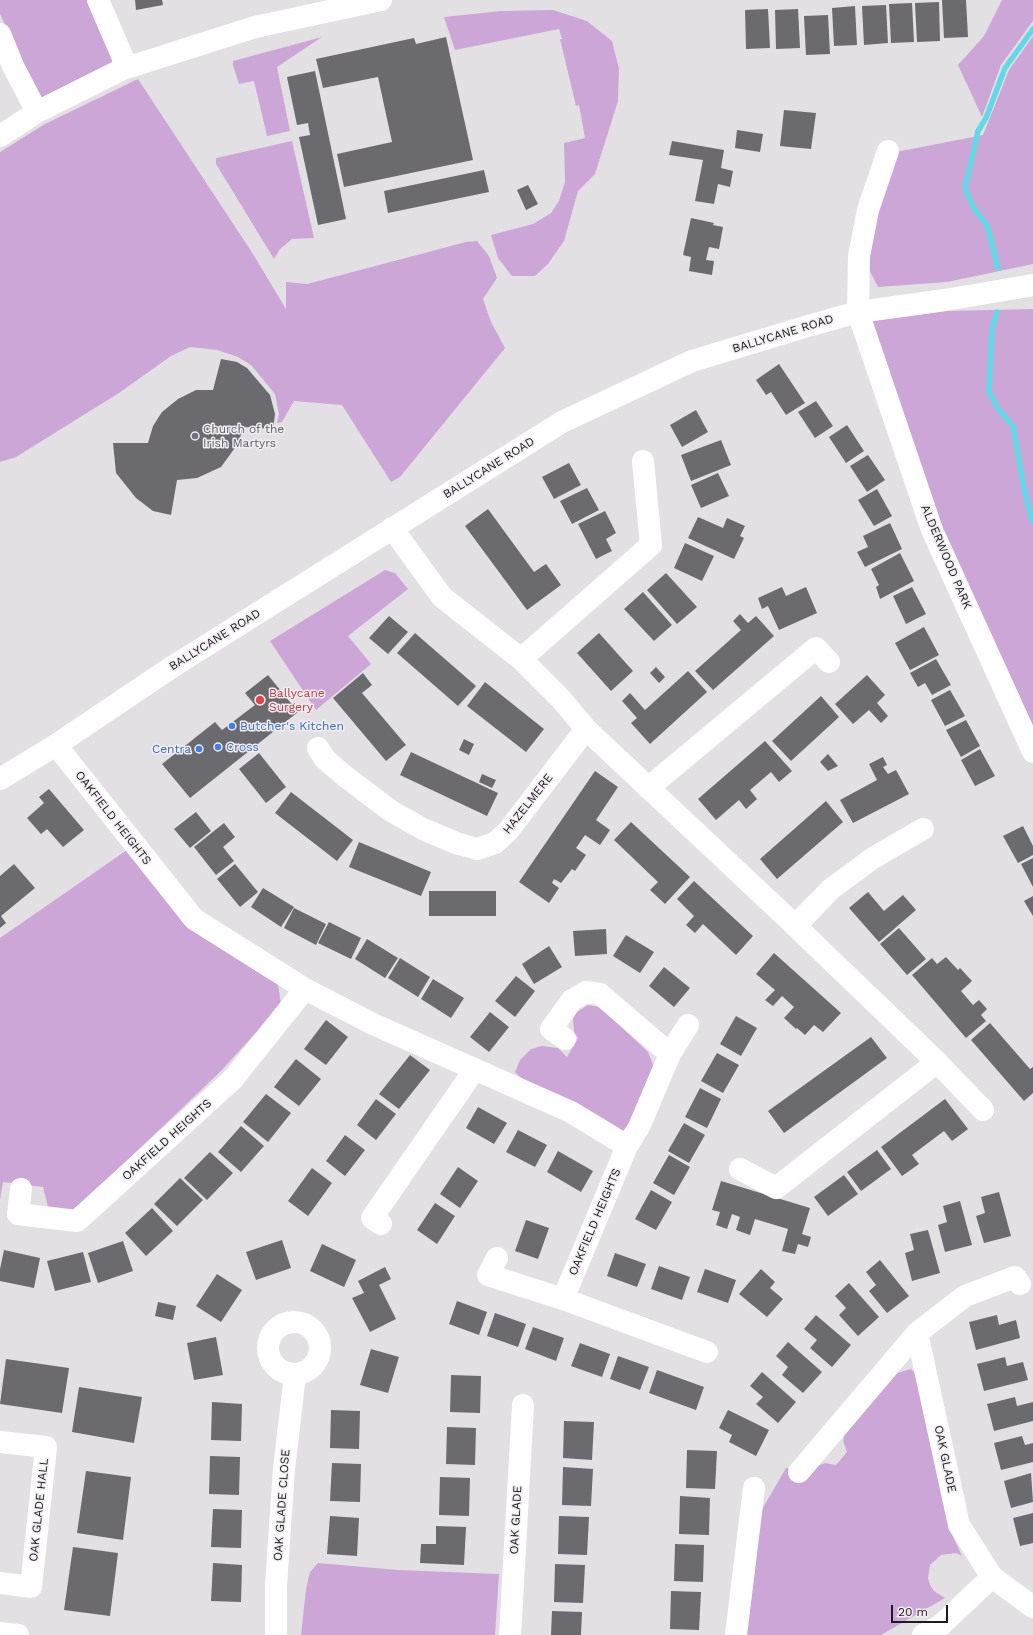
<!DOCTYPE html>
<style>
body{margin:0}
#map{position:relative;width:1033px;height:1635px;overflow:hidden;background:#e3e0e4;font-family:"Work Sans",sans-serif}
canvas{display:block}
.scale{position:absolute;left:891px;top:1605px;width:57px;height:18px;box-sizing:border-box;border:2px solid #1d1c1d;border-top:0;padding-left:5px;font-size:12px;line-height:14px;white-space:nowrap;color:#1d1c1d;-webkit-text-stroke:3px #f1edf2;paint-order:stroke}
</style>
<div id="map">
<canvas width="1033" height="1635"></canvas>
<div class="scale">20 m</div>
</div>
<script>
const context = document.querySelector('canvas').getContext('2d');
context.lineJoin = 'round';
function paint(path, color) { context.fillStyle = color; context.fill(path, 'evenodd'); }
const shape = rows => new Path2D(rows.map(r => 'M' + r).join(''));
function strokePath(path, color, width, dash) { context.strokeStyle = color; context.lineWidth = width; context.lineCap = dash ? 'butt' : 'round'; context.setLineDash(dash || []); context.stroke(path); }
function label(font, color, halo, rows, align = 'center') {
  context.font = font + ' "Work Sans",sans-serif'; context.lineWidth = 3; context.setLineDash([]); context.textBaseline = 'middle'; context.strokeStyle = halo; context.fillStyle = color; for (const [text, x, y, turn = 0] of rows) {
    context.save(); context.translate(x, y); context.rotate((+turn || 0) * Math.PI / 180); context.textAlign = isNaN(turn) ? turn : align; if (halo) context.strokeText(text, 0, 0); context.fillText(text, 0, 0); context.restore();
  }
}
paint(shape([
 [0,0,88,0,114,61,39,99,0,14],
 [1002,0,1033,0,1033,21,1001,65,982,117,958,65,984,36],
 [553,10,587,21,612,41,619,69,618,101,595,174,578,191,564,241,548,264,535,276,512,276,498,258,491,235,533,224,551,213,559,201,565,182,564,143,585,138,579,105,576,106,560,39,562,39,559,29,455,50,444,17,501,11],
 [1033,36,1033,264,947,282,878,287,862,256,891,153,983,135,1009,70],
 [322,37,277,67,290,131,267,136,254,81,239,84,233,65,233,61],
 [138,79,253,254,286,309,286,282,307,284,466,242,477,241,489,256,497,278,483,299,491,322,505,348,400,477,391,482,342,405,294,401,282,422,277,423,279,414,275,394,251,365,238,357,217,350,190,347,171,356,119,393,16,457,0,462,0,152,45,124],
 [292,141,314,238,292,239,280,249,274,259,216,164,216,158],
 [1033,309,1033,741,936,528,872,321,946,311],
 [385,570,395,573,408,589,348,636,371,664,316,710,270,641],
 [127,850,278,984,281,1005,221,1071,74,1211,48,1207,43,1187,3,1182,0,1200,0,938],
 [588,1005,600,1007,648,1052,654,1067,628,1130,615,1132,522,1079,515,1072,520,1060,531,1049,542,1046,558,1048,567,1057,578,1038,574,1032,573,1018,577,1012],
 [911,1369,920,1378,950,1530,962,1556,956,1553,941,1555,930,1565,928,1578,930,1585,934,1591,945,1598,881,1635,744,1635,760,1513,786,1468,804,1471,825,1463,836,1465,847,1452,843,1441,846,1428,897,1373],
 [318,1563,398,1570,499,1574,495,1635,301,1635,306,1589,310,1572]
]), '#cda6d8');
strokePath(shape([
 [998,268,987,225,973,207,965,188,978,131,986,118,1005,68,1033,29],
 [997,312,992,328,989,392,999,410,1013,426,1024,489,1033,522]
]), '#63d9e7', 5.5);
paint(shape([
 [135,0,162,0,163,5,136,10],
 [942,0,966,0,968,37,944,38],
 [939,2,940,41,917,42,915,3],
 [912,3,914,42,891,43,889,4],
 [886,5,888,43,864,45,862,6],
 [855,6,857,45,834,46,832,8],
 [768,9,770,48,746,49,745,10],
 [798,9,800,48,776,49,775,10],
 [828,15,830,54,806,55,804,16],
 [446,37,473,160,344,187,337,154,392,142,378,77,323,88,316,59,414,38,416,44],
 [315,71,346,219,318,225,299,137,310,135,308,123,297,125,287,77],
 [784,110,816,113,811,149,780,146],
 [737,130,763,134,760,152,735,148],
 [672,141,724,150,721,168,733,171,730,187,718,184,714,204,695,201,703,160,669,155],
 [484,170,489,192,388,213,384,191],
 [528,185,538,204,526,210,517,190],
 [691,218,714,223,713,225,723,227,719,249,709,247,706,260,714,261,712,275,689,271,691,257,683,255],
 [221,359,237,362,247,368,270,395,275,414,273,429,244,427,237,445,221,467,197,478,177,480,171,515,153,511,136,498,116,473,113,443,148,443,153,426,162,412,178,399,196,390,213,390],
 [779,364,805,403,786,415,771,392,766,395,756,380],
 [816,401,833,426,815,438,798,412],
 [696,410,708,432,682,447,670,425],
 [847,425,864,451,846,463,829,437],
 [721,440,731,465,691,481,681,455],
 [868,455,885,480,867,492,850,466],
 [569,463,581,485,554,499,542,477],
 [718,473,729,496,701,508,691,485],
 [587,488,599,510,572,524,560,501],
 [877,489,892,516,874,526,858,500],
 [488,509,534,572,546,564,561,585,527,610,465,526],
 [605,511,616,533,606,539,612,551,596,559,578,524],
 [698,517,723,528,727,518,745,526,740,536,744,538,734,559,688,538],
 [890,523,902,549,865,567,857,552,868,547,863,536],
 [685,543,714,556,702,581,674,568],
 [900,553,914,581,880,599,876,587,879,585,871,569],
 [666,573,697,607,677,624,647,590],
 [782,587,786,596,806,587,817,613,779,630,768,606,762,609,758,598],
 [912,587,926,614,906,624,893,596],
 [643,592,672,625,654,641,624,609],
 [740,614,748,623,756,616,774,636,713,690,695,671,741,630,733,621],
 [389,616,408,632,388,654,369,638],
 [924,627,939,655,910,670,895,643],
 [415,633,476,686,458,706,397,653],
 [599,633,633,671,611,691,577,653],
 [936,659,951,685,932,695,925,683,918,687,910,673],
 [656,667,665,677,659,683,650,673],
 [688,671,707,692,650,744,631,723,637,718,622,701,630,693,645,710],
 [363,673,372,685,362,693,406,745,386,761,333,698],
 [268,675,298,712,190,798,162,764,215,722,222,730,255,705,245,693],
 [867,675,885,695,877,703,888,716,881,723,869,710,853,724,835,704],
 [485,682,544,729,526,752,467,706],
 [950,690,965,716,945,726,931,700],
 [821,696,839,717,791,761,772,741],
 [966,720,980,746,961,757,946,730],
 [464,739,474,744,469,755,459,750],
 [765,741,792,771,779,782,771,772,750,790,757,799,746,809,739,800,716,820,698,799],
 [980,749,995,776,975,786,961,760],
 [411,752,498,793,487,816,400,775],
 [259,753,286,787,266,803,239,769],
 [828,754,838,766,828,771,820,762],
 [883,757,887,765,883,767,888,774,896,770,909,794,853,823,840,800,877,780,869,764],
 [595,771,618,787,596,820,610,830,600,845,585,835,576,848,586,855,575,871,572,869,561,883,554,879,552,883,559,888,549,903,519,882],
 [482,774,496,780,492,788,479,782],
 [49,789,84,830,63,847,47,829,41,834,27,818,44,803,39,797],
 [291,792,353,840,337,861,275,813],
 [826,801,843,822,777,879,760,859],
 [196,812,211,831,190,848,174,829],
 [631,822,690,877,665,904,650,890,658,882,614,840],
 [224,823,235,837,223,847,234,861,216,875,194,847],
 [1023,826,1033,846,1033,855,1018,863,1003,836],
 [359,842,431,872,421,896,349,867],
 [1033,858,1033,887,1021,864],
 [14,864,35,888,1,916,6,923,0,928,0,876],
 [235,864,258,892,240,907,217,879],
 [694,881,753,936,736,955,703,924,695,933,686,925,694,916,677,899],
 [263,888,294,907,281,927,251,907],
 [429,891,496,891,496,916,429,916],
 [868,892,884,911,903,895,916,910,879,942,849,908],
 [1033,896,1033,916,1024,901],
 [294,908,326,924,316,945,284,928],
 [329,922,361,938,351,959,318,943],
 [899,928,926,959,907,975,880,944],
 [606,929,607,954,575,956,573,931],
 [626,935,654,952,640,973,613,956],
 [367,939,398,958,385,978,355,959],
 [549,946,562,967,534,984,522,964],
 [774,953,841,1013,823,1032,814,1025,805,1035,797,1028,796,1029,784,1018,794,1007,782,996,773,1006,765,1000,775,990,756,974],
 [946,957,958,970,960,968,972,981,961,991,973,1005,979,1000,987,1009,981,1015,986,1021,966,1038,912,975,932,958,937,964],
 [400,958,430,977,418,997,388,978],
 [664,967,690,988,674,1007,649,986],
 [516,976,535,991,515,1017,495,1001],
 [433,979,464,998,451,1018,421,999],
 [490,1012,509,1027,489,1052,470,1037],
 [736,1016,757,1028,741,1056,720,1044],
 [326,1020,348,1037,326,1065,304,1049],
 [990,1023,1030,1069,1033,1067,1033,1093,1024,1101,971,1040],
 [871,1037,887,1058,784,1133,768,1111],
 [717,1053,739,1065,723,1093,701,1081],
 [410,1055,430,1070,399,1109,379,1094],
 [296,1059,321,1079,299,1106,274,1087],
 [700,1088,721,1099,707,1128,685,1117],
 [266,1094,291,1113,268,1142,243,1122],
 [376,1099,396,1114,376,1140,357,1125],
 [945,1099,968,1129,952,1141,944,1131,912,1155,919,1164,902,1176,881,1147],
 [478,1107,507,1123,494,1144,466,1128],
 [684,1123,705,1135,689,1163,668,1151],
 [241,1126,264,1146,241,1172,218,1152],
 [518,1130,547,1145,535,1167,506,1152],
 [345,1135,365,1150,345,1176,326,1161],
 [877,1150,891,1169,861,1191,847,1172],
 [558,1151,593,1171,581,1192,547,1172],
 [210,1152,233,1173,207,1200,184,1178],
 [669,1155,690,1167,674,1195,653,1183],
 [458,1167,478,1181,460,1208,440,1194],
 [312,1168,332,1183,308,1216,288,1201],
 [844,1175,858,1194,828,1216,814,1197],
 [180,1178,203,1200,177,1226,154,1204],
 [721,1181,810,1208,802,1234,811,1237,808,1247,798,1244,795,1254,782,1251,788,1229,755,1219,750,1235,736,1230,740,1217,732,1214,727,1229,716,1225,720,1212,712,1210],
 [651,1190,672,1202,656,1230,635,1219],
 [999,1192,1011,1236,984,1243,976,1216,985,1213,981,1197],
 [960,1201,972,1245,945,1252,938,1225,947,1222,943,1206],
 [435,1203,455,1216,437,1244,417,1230],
 [152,1208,173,1231,146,1256,125,1233],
 [526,1220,549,1228,538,1259,515,1251],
 [928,1230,940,1273,912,1281,905,1253,914,1250,910,1234],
 [282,1240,291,1268,256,1280,246,1252],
 [123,1241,133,1271,98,1283,88,1253],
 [322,1244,356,1260,344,1287,310,1271],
 [4,1250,40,1258,34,1288,0,1281,0,1269],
 [83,1252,91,1282,55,1291,47,1261],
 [615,1253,646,1264,637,1287,607,1276],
 [880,1260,909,1296,887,1313,869,1291,876,1285,866,1272],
 [659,1266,690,1277,682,1300,651,1289],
 [385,1267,391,1279,379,1285,396,1319,370,1332,352,1298,364,1293,358,1281],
 [705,1269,736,1280,728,1303,697,1292],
 [761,1269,775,1282,770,1288,783,1299,767,1317,739,1294],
 [217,1274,242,1290,221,1322,196,1306],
 [849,1283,879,1317,858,1336,839,1315,846,1308,835,1296],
 [457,1301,487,1312,479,1335,449,1324],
 [158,1302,176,1306,173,1320,155,1316],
 [495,1313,526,1324,518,1347,487,1336],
 [816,1315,851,1345,832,1367,810,1348,817,1340,804,1329],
 [997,1315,999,1325,1016,1320,1020,1338,976,1350,969,1322],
 [533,1327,564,1338,556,1361,525,1349],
 [216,1337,223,1375,194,1380,187,1343],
 [788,1342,822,1372,803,1393,782,1375,788,1367,776,1356],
 [580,1343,610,1354,602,1377,571,1366],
 [371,1349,399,1357,388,1393,360,1385],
 [618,1356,649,1367,640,1390,610,1379],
 [1005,1357,1007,1366,1023,1362,1028,1380,984,1391,977,1364],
 [6,1359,69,1368,62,1413,0,1404],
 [657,1370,704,1387,696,1410,649,1393],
 [762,1372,796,1402,778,1423,756,1404,763,1397,750,1386],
 [451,1375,481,1376,480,1413,450,1412],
 [79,1387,142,1397,134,1443,72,1432],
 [1015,1397,1017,1406,1033,1402,1033,1421,994,1431,987,1404],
 [212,1402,242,1404,241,1441,211,1440],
 [331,1410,360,1411,359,1449,330,1448],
 [728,1410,769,1430,756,1456,729,1442,732,1435,719,1428],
 [564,1421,594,1422,592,1460,563,1458],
 [447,1427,476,1428,475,1465,446,1464],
 [1022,1436,1025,1445,1033,1443,1033,1462,1001,1470,994,1443],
 [687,1450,717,1451,715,1489,686,1488],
 [210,1456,240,1457,239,1495,209,1494],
 [332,1463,361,1464,360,1502,330,1501],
 [563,1467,593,1469,591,1506,562,1505],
 [86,1471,131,1477,123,1540,77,1533],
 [1031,1473,1033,1502,1011,1508,1004,1481],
 [440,1477,470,1478,469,1516,439,1515],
 [680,1496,710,1498,709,1535,679,1534],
 [213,1509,242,1510,241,1548,211,1547],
 [1033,1513,1033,1543,1020,1546,1013,1518],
 [330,1516,359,1518,357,1556,327,1554],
 [559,1516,589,1517,587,1555,558,1554],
 [436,1526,466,1527,464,1565,420,1563,421,1544,436,1544],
 [675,1544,704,1545,703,1582,674,1581],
 [73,1547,118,1553,110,1616,64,1610],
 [213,1563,242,1565,241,1602,211,1601],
 [555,1564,585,1565,583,1603,554,1602],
 [671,1591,701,1592,699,1630,670,1629],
 [552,1611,582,1612,581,1635,551,1635]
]), '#6b6a6e');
strokePath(shape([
 [98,0,123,58,123,69],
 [0,34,13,66,37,112],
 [0,136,37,112,123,69,255,27,381,0],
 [888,151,868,210,859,256,858,312,932,530,1033,752],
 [392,528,442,597,521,659,561,699,586,729,785,916,937,1062,983,1110],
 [521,659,651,545,643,461],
 [56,745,194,919,305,989,373,1024,571,1112,627,1146],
 [318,748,325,759,346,777,391,811,423,829,456,843,477,849,495,843,508,831,586,729],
 [648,788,816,648,829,662],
 [795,926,831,889,873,858,923,829],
 [565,1039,551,1029,572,1000,586,992,600,994,670,1054],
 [740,1169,776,1188,937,1062],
 [21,1189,18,1214,77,1221,233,1079,305,989],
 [381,1224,372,1218,475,1069],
 [497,1258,488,1275,563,1299,707,1352],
 [1020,1284,1015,1277,965,1296,917,1333,959,1525,992,1577,1033,1607],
 [563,1299,627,1146,639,1127,670,1054,688,1025],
 '268 1348a26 26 0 1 1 52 0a26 26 0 1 1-52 0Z',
 [0,1442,46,1447,31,1587,0,1583],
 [799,1472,917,1333],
 [0,1633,18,1635],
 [276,1635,276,1585,284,1469,295,1375],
 [510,1635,523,1405],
 [736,1635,754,1488],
 [923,1635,940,1626,992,1577]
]), '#fff', 22);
strokePath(shape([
 [0,779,56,745,172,667,562,422,692,361,808,326,858,312,945,300,1033,285]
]), '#fff', 22);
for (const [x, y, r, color] of [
 [195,436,4,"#6b7280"],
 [260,700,5,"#e0444e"],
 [232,726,4,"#3f7fe0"],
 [218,747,4,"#3f7fe0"],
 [199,749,4,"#3f7fe0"]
]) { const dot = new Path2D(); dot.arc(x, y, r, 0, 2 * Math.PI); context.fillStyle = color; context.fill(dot); strokePath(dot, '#f1edf2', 1.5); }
label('12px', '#1d1c1d', '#f1edf2', [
 ["BALLYCANE ROAD",783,334,-17],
 ["BALLYCANE ROAD",489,468,-32],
 ["ALDERWOOD PARK",946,557,67],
 ["BALLYCANE ROAD",215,640,-32],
 ["HAZELMERE",528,804,-52],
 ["OAKFIELD HEIGHTS",113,818,52],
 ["OAKFIELD HEIGHTS",167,1140,-42],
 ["OAKFIELD HEIGHTS",595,1222,-67],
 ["OAK GLADE",945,1459,78],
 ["OAK GLADE CLOSE",282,1505,-86],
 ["OAK GLADE HALL",39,1510,-84],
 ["OAK GLADE",516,1520,-87]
]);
label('12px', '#5b616d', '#f1edf2', [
 ["Church of the",203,429],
 ["Irish Martyrs",203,443]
], 'left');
label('12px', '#be3a42', '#f1edf2', [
 ["Ballycane",269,693],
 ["Surgery",269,707]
], 'left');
label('12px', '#366cbe', '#f1edf2', [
 ["Butcher's Kitchen",240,726],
 ["Cross",226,747],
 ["Centra",191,749,"right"]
], 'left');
</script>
